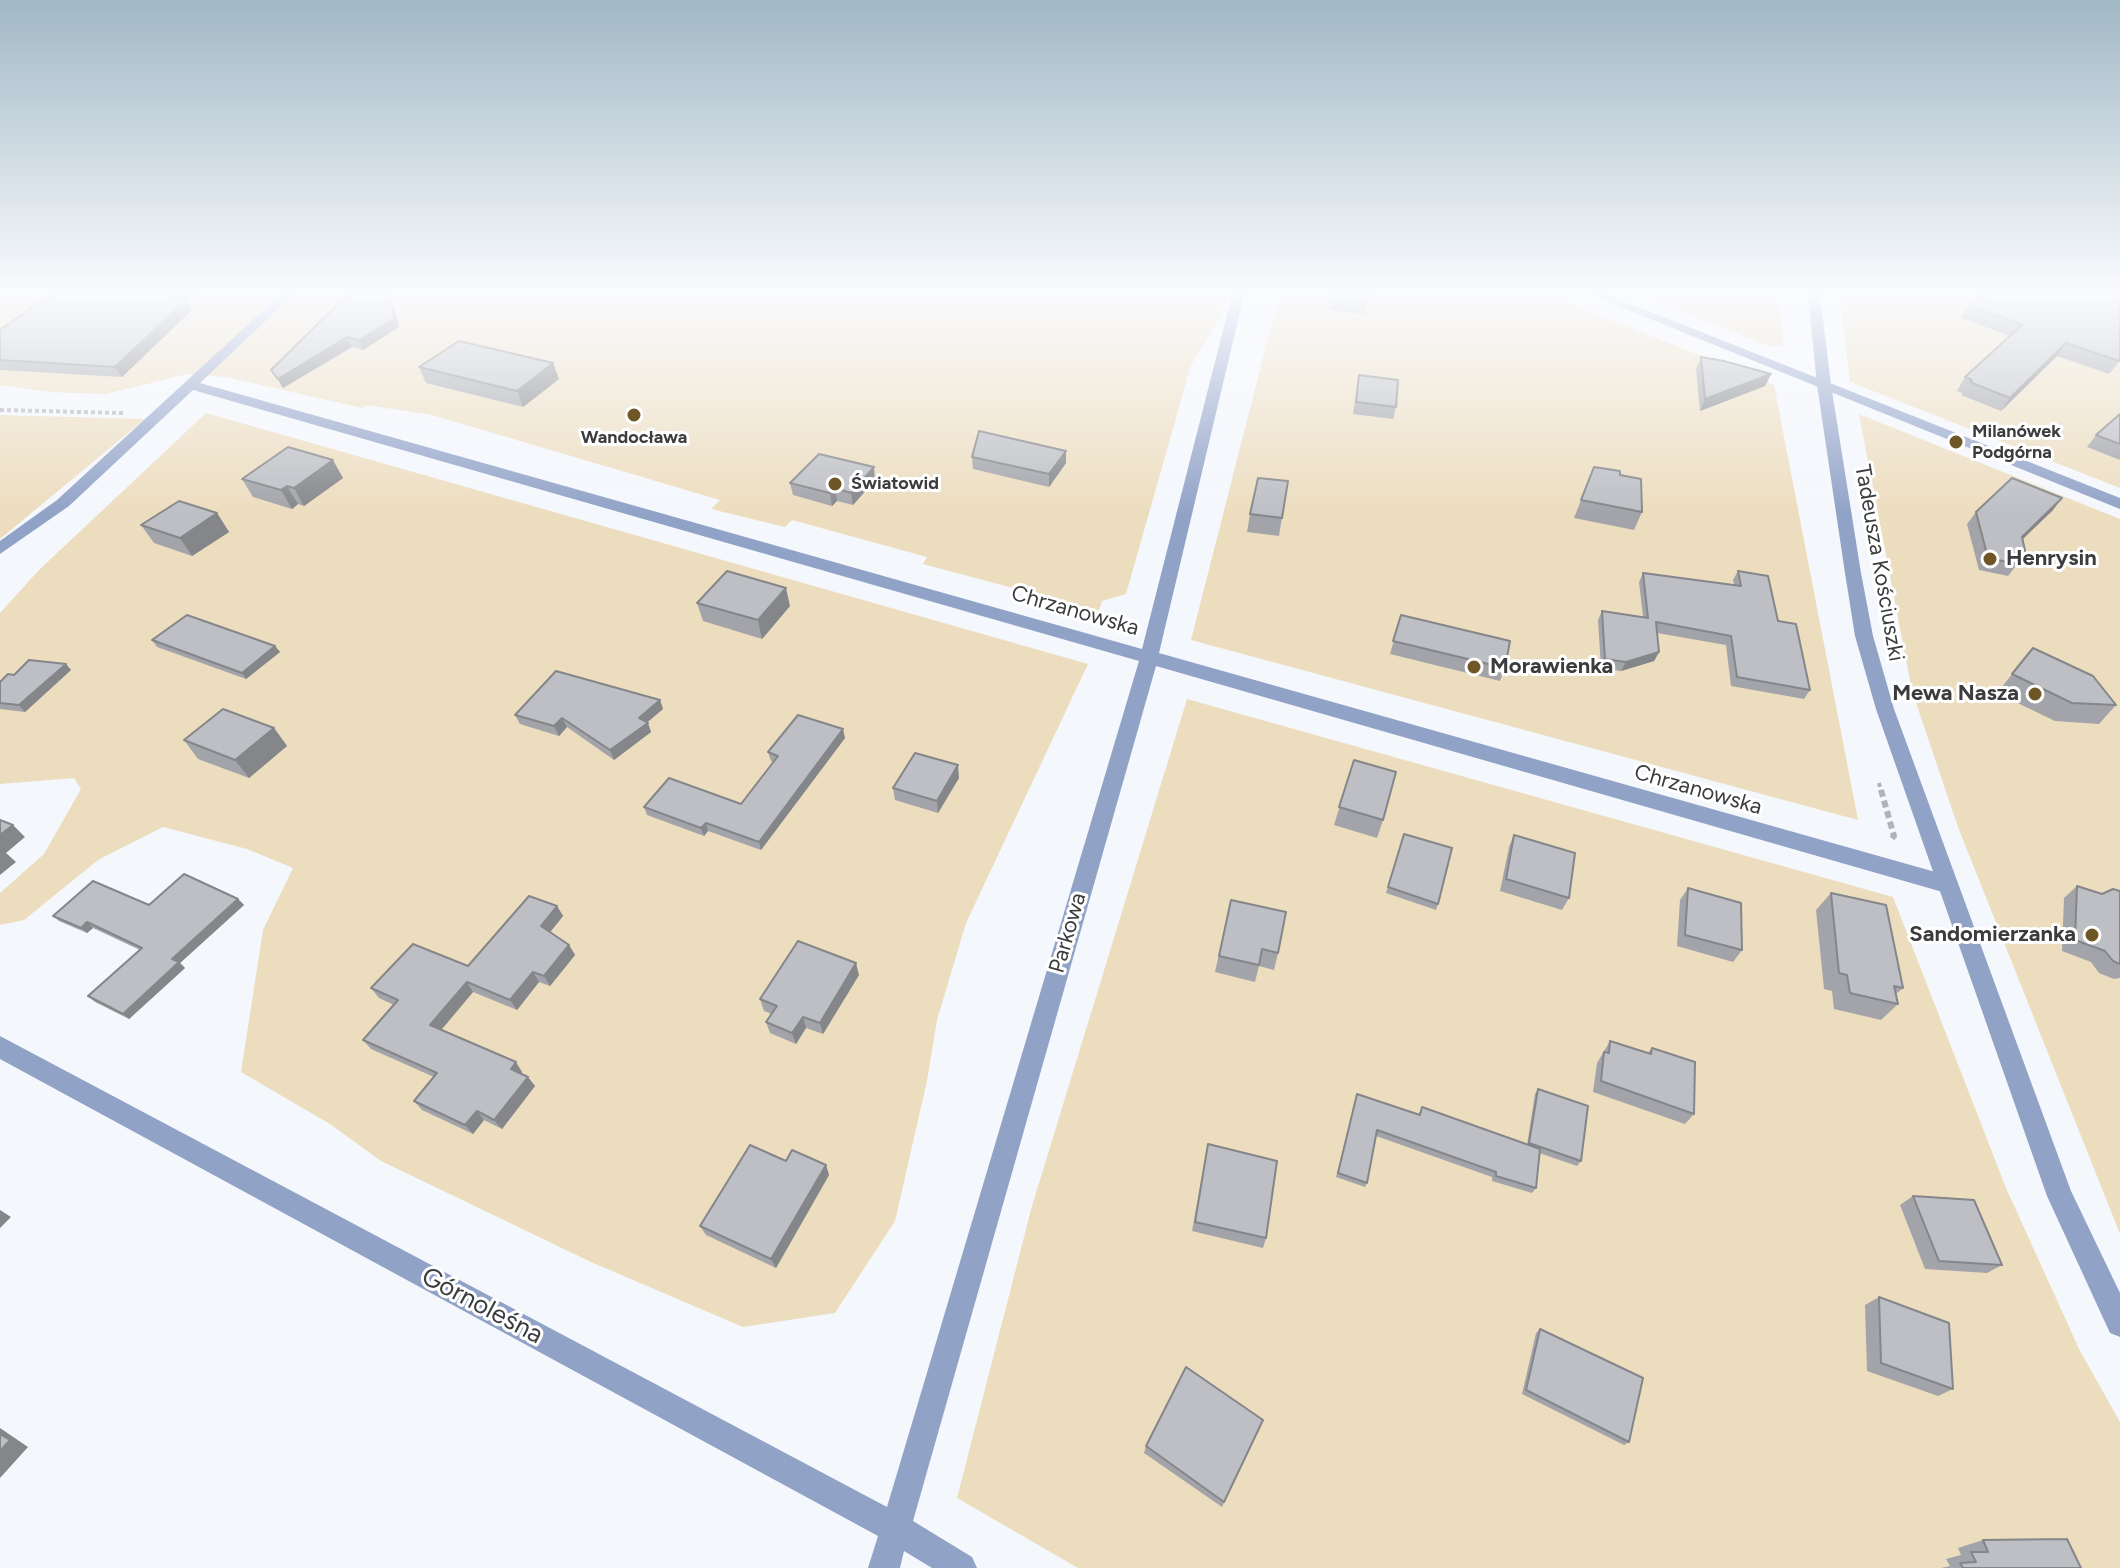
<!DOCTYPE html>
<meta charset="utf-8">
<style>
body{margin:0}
canvas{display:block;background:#f4f7fc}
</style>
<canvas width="2120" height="1568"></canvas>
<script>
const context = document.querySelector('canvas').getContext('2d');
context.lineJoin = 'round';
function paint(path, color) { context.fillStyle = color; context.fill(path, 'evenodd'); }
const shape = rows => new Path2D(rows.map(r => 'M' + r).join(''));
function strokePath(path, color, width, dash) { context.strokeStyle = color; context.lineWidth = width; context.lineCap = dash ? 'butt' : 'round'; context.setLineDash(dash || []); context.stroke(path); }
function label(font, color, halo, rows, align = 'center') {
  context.font = font + ' Figtree,sans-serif'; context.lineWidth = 6; context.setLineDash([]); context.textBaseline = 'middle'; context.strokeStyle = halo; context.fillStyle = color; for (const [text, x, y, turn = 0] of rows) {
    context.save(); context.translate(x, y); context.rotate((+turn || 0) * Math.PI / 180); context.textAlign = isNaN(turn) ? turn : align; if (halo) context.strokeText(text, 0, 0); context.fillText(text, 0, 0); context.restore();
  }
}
paint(shape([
 [0,295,1218,295,1226,300,1222,314,1191,365,1126,594,1102,601,1099,611,923,564,927,557,792,520,785,527,711,509,720,500,432,415,367,405,362,408,226,377,187,374,106,394,51,392,0,385],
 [1279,295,1549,295,1774,385,1858,820,1191,640],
 [1638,295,1779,295,1783,346,1772,347],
 [1839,295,2120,295,2120,488,1850,382],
 [206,413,1088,664,966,923,937,1020,927,1081,895,1221,835,1313,743,1327,591,1262,381,1161,330,1124,241,1072,263,930,293,868,247,849,163,827,98,860,24,920,0,925,0,893,44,854,81,789,74,778,0,784,0,613,40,569],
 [1859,414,2120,519,2120,1234,1958,827,1912,691],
 [0,415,145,419,0,539],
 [1187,699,1893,897,2006,1188,2080,1351,2120,1422,2120,1568,1078,1568,957,1498,1032,1206]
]), '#edddbf');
strokePath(shape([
 [0,410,123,413],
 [1879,783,1881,792]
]), '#b1b3b7', 4, [4, 3]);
strokePath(shape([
 [1881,790,1894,836,1890,841]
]), '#b1b3b7', 6, [7, 4]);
paint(shape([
 [280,295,293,295,200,383,1142,649,1232,295,1244,295,1159,653,1946,875,1954,878,1957,884,1954,890,1946,893,1156,666,913,1521,972,1557,977,1568,932,1568,904,1551,900,1568,868,1568,878,1536,0,1059,0,1036,887,1507,1139,661,193,390,69,506,0,554,0,541,57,500,280,295],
 [1591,295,1608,295,2120,498,2120,509,1591,295]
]), '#91a2c7');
paint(shape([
 [1808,295,1820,295,1831,385,1861,573,1873,636,1894,709,2071,1191,2120,1293,2120,1337,2110,1333,2047,1196,1876,709,1855,636,1845,573,1817,385,1808,295]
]), '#91a2c7');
paint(shape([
 [347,295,399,327,363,350,352,347,283,388,271,370],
 [1328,295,1369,295,1365,314,1330,310,1332,304,1327,303],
 [187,302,192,310,122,377,0,370,0,330],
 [1969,305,2120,361,2109,374,2057,356,2001,411,1961,395,1963,393,1957,391,1965,377,2010,336,1961,318],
 [1701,357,1771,374,1765,386,1700,411,1696,369],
 [553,363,559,379,523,407,426,383,419,367],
 [1359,375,1396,407,1393,419,1353,414],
 [2120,414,2120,460,2087,447,2096,435],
 [1066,451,1066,463,1049,487,973,469,972,457],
 [1594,467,1642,512,1634,530,1574,518],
 [343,478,304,506,298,504,292,509,253,497,242,479],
 [875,480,853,505,837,501,832,506,793,495,790,483],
 [1288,481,1279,536,1247,532,1250,514],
 [2053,510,2022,540,2026,555,2017,567,2015,567,2008,576,1979,570,1967,524,1976,512],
 [217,513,229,532,192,556,154,543,141,525],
 [1738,571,1778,621,1810,690,1804,699,1731,686,1726,645,1657,633,1659,652,1654,661,1621,671,1601,668,1598,620,1602,611,1643,617,1639,582,1643,573,1734,585,1733,580],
 [697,603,790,606,762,639,703,621],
 [1401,615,1505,668,1500,681,1390,654],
 [152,640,275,646,280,652,246,679,157,647],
 [2033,648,2116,705,2099,724,2055,721,1997,693],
 [66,664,71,670,25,712,0,709,0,682,14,675],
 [660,700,663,709,647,722,651,732,614,760,567,727,559,736,520,724,515,715],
 [274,728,287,746,249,778,198,759,184,740],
 [845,738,761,850,708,831,704,836,647,815,644,807,741,804,774,762,771,761,768,752],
 [1354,760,1383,820,1377,838,1334,825],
 [959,778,938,813,895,800,893,788],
 [1404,834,1438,904,1436,910,1386,893],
 [1514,835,1569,898,1562,910,1500,891,1509,847],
 [2077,886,2102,894,2120,891,2120,978,2114,979,2099,973,2091,962,2062,951,2064,898],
 [1688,888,1742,950,1733,962,1677,946,1680,900],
 [1831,893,1903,988,1896,994,1898,1004,1881,1020,1834,1009,1832,991,1824,989,1816,910],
 [238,899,244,905,180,963,185,968,129,1019,95,1002,88,996,140,950,93,928,87,933,59,921,53,916,149,905],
 [1231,900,1278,953,1274,970,1259,966,1255,982,1215,972],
 [557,906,563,916,550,932,569,945,575,955,550,986,539,982,517,1010,473,992,441,1030,522,1072,521,1073,535,1086,502,1129,484,1120,473,1134,422,1110,414,1101,434,1077,371,1049,363,1040,394,1005,379,998,371,988,468,966],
 [859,975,823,1034,806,1028,796,1044,770,1033,766,1022,772,1014,764,1011,760,999],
 [1610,1041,1648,1053,1652,1048,1694,1114,1685,1124,1593,1092,1597,1063],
 [1538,1089,1581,1161,1577,1166,1539,1153,1536,1188,1532,1193,1492,1181,1492,1177,1376,1136,1367,1183,1365,1187,1336,1177,1357,1094,1418,1115,1422,1107,1527,1145,1535,1094],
 [1206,1154,1266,1238,1263,1248,1192,1231],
 [786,1161,826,1165,829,1175,776,1268,706,1235,700,1226],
 [1913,1196,2002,1265,1987,1273,1925,1269,1900,1205],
 [1879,1297,1953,1389,1938,1396,1867,1371,1865,1305],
 [1540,1329,1629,1442,1624,1445,1522,1394,1536,1333],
 [1263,1420,1222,1507,1144,1453,1146,1446],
 [1983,1540,2081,1568,1941,1568,1950,1566,1946,1559,1961,1555,1958,1548]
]), '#a3a4a9');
paint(shape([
 [178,295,195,295,187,302,192,310,122,377,115,367,172,299],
 [389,295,390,295,399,327,363,350,359,340],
 [347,337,352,347,283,388,278,379],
 [2066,343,2057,356,2001,411,2010,398],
 [553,363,559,379,523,407,517,391],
 [1771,374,1765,386,1700,411,1705,399],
 [1066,451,1066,463,1049,487,1049,474],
 [333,460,343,478,304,506,294,488],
 [874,467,875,480,853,505,851,493],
 [287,486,298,504,292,509,281,490],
 [835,488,837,501,832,506,830,493],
 [2062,498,2053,510,2012,549,2022,537],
 [217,513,229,532,192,556,180,538],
 [786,588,790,606,762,639,758,620],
 [275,646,280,652,246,679,242,673],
 [1659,652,1654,661,1621,671,1626,662],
 [66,664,71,670,25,712,19,705],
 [660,700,663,709,643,726,648,723,651,732,614,760,610,750,639,718],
 [562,718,567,727,559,736,554,726],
 [274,728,287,746,249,778,235,760],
 [843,729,845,738,761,850,759,842],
 [958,765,959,778,938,813,937,801],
 [706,823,708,831,704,836,701,828],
 [13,825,25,837,6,853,16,862,0,875,0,835],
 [238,899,244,905,180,963,185,968,129,1019,123,1014,172,959],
 [557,906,563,916,547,936,541,926],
 [87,922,93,928,87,933,81,928],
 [569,945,575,955,550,986,544,976],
 [856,963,859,975,823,1034,820,1023],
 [533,972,539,982,517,1010,510,1000],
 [467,982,473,992,437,1035,430,1025],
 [803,1017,806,1028,796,1044,792,1033],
 [516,1062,522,1072,518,1078,511,1069],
 [528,1077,535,1086,502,1129,494,1120],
 [477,1111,484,1120,473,1134,465,1125],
 [826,1165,829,1175,776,1268,771,1259],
 [0,1210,11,1217,0,1228],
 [0,1428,28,1447,0,1478]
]), '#848689');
const building = shape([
 [51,295,178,295,172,299,186,300,115,367,0,360,0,330,51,295],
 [347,295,389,295,395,318,359,340,347,337,278,379,271,370,347,295],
 [1333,295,1369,295,1367,302,1332,298,1333,295],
 [1985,295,2120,295,2120,359,2119,361,2066,343,2010,398,1970,382,1972,380,1965,377,2022,325,1969,305,1985,295],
 [459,341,553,363,517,391,419,367,459,341],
 [1701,357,1724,361,1771,374,1705,399,1701,357],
 [1359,375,1398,380,1396,407,1356,402,1359,375],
 [2120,414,2120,444,2096,435,2120,414],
 [979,431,1066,451,1049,474,972,457,979,431],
 [288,447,333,460,294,488,287,486,281,490,242,479,288,447],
 [819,454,874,467,851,493,835,488,830,493,790,483,819,454],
 [1594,467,1620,471,1620,475,1641,479,1642,512,1581,500,1594,467],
 [1258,478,1288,481,1282,518,1250,514,1258,478],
 [2012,478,2062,498,2022,537,2026,555,2015,553,2017,564,1988,558,1976,512,2012,478],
 [179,501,217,513,180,538,141,525,179,501],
 [727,571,786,588,758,620,697,603,727,571],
 [1738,571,1768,576,1778,621,1796,624,1810,690,1737,677,1731,636,1656,622,1659,652,1626,662,1605,659,1602,611,1648,618,1643,573,1741,586,1738,571],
 [187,615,275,646,242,673,152,640,187,615],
 [1401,615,1510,641,1505,668,1393,641,1401,615],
 [2033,648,2093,676,2116,705,2072,703,2012,674,2033,648],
 [29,660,66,664,19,705,0,703,0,682,8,674,14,675,29,660],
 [556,671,660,700,639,718,648,723,610,750,562,718,554,726,515,715,556,671],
 [223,709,274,728,235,760,184,740,223,709],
 [798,715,843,729,759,842,706,823,701,828,644,807,669,778,741,804,778,756,768,752,798,715],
 [915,753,958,765,937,801,893,788,915,753],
 [1354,760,1396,772,1383,820,1339,807,1354,760],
 [0,820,13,825,0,835,0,820],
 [1404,834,1452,848,1438,904,1388,887,1404,834],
 [1514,835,1575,853,1569,898,1506,879,1514,835],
 [184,874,238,899,172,959,179,962,123,1014,88,996,142,948,87,922,81,928,53,916,93,881,149,905,184,874],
 [2077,886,2102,894,2113,889,2120,891,2120,964,2113,961,2105,951,2075,940,2077,886],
 [1688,888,1741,903,1742,950,1685,935,1688,888],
 [1831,893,1886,905,1903,988,1894,986,1898,1004,1850,993,1847,975,1839,973,1831,893],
 [529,896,557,906,541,926,569,945,544,976,533,972,510,1000,467,982,430,1025,516,1062,511,1069,528,1077,494,1120,477,1111,465,1125,414,1101,437,1073,363,1040,398,1000,371,988,413,944,468,966,529,896],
 [1231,900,1286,912,1278,953,1262,949,1259,965,1219,956,1231,900],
 [798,941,856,963,820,1023,803,1017,792,1033,766,1022,777,1006,760,999,798,941],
 [1610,1041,1651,1054,1652,1048,1695,1062,1694,1114,1601,1081,1604,1052,1609,1053,1610,1041],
 [1538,1089,1588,1106,1581,1161,1529,1143,1538,1089],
 [1357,1094,1420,1115,1422,1107,1540,1149,1536,1188,1496,1176,1496,1172,1377,1130,1367,1183,1338,1173,1357,1094],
 [1208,1144,1277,1161,1266,1238,1195,1222,1208,1144],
 [750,1145,786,1161,792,1150,826,1165,771,1259,700,1226,750,1145],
 [1913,1196,1974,1200,2002,1265,1939,1261,1913,1196],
 [1879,1297,1949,1323,1953,1389,1881,1363,1879,1297],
 [1540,1329,1643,1378,1629,1442,1526,1390,1540,1329],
 [1186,1367,1263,1420,1224,1502,1146,1446,1186,1367],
 [0,1434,10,1440,0,1451,0,1434],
 [2067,1539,2081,1568,1963,1568,1960,1563,1976,1562,1971,1552,1988,1552,1983,1540,2067,1539]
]);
paint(building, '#bdbfc4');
strokePath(building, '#848689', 2);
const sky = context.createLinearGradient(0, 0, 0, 514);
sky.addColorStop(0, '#a1b8c5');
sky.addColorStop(0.57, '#fafbfe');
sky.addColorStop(1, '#fafbfe00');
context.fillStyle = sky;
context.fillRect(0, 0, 2120, 514);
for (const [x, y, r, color] of [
 [634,415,8,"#6f5627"],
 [1956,442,8,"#6f5627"],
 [835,484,8,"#6f5627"],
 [1990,559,8,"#6f5627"],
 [1474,667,8,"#6f5627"],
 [2035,694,8,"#6f5627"],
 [2092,935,8,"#6f5627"]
]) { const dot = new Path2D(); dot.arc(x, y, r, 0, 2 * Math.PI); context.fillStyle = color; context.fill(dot); strokePath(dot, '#fff', 3); }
label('bold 18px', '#3b3c3e', '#fff', [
 ["Milanówek",1972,432],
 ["Podgórna",1972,453],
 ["Wandocława",634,438,"center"],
 ["Światowid",851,484]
], 'left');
label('bold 22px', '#3b3c3e', '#fff', [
 ["Henrysin",2006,559],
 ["Morawienka",1490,667],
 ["Mewa Nasza",2019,694,"right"],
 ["Sandomierzanka",2076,935,"right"]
], 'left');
label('22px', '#3b3c3e', '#fff', [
 ["Tadeusza Kościuszki",1879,563,80],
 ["Chrzanowska",1075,611,16],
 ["Chrzanowska",1698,790,16],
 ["Parkowa",1068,933,-74]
]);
label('26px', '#3b3c3e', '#fff', [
 ["Górnoleśna",482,1306,28]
]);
</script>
